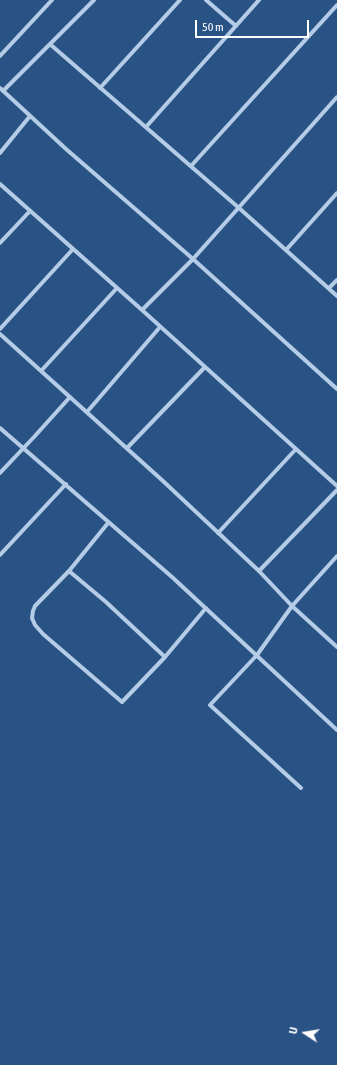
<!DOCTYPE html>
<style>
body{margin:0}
#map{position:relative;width:337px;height:1065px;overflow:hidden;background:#2a5385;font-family:"Asap Condensed",sans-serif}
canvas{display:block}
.north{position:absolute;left:285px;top:1013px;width:40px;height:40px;-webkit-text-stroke:3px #2a5385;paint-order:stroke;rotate:282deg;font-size:11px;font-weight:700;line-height:16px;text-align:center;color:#fff}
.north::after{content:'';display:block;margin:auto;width:14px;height:18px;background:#fff;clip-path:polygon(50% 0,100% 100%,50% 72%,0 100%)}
.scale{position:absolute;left:195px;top:20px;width:114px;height:18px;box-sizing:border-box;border:2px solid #fff;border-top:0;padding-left:5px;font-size:12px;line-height:14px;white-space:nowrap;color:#fff;-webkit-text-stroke:3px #2a5385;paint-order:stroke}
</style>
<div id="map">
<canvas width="337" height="1065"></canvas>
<div class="north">U</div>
<div class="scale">50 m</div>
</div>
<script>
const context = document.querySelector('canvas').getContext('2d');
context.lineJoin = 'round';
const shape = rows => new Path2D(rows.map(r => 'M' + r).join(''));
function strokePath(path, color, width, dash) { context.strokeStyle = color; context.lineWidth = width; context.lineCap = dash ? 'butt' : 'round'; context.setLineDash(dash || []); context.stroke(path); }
strokePath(shape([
 [206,0,236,26],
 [51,45,239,208,337,296],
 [0,56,52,0],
 [0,88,66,149,193,259,337,389],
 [100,88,180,0],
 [3,91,94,0],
 [146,127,259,0],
 [0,153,30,116],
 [191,166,337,5],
 [0,184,142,310,337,486],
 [0,243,30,211],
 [286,250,337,193],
 [329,288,337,280],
 [142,310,193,259,337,97],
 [0,329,73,249],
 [0,334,163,481,259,571,292,606,337,647],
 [41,371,117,288],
 [87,412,160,327],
 [0,428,172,577,337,730],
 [127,448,205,367],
 [0,473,34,437,70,397],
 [108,523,69,571,35,606,33,611,32,618,35,625,43,634,122,702,165,657,206,608],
 [218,533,296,449],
 [0,555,66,484],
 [69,571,106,602,165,657],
 [259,571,337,490],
 [301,788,210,705,257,655,292,606,337,556]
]), '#b5cce7', 4);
</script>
